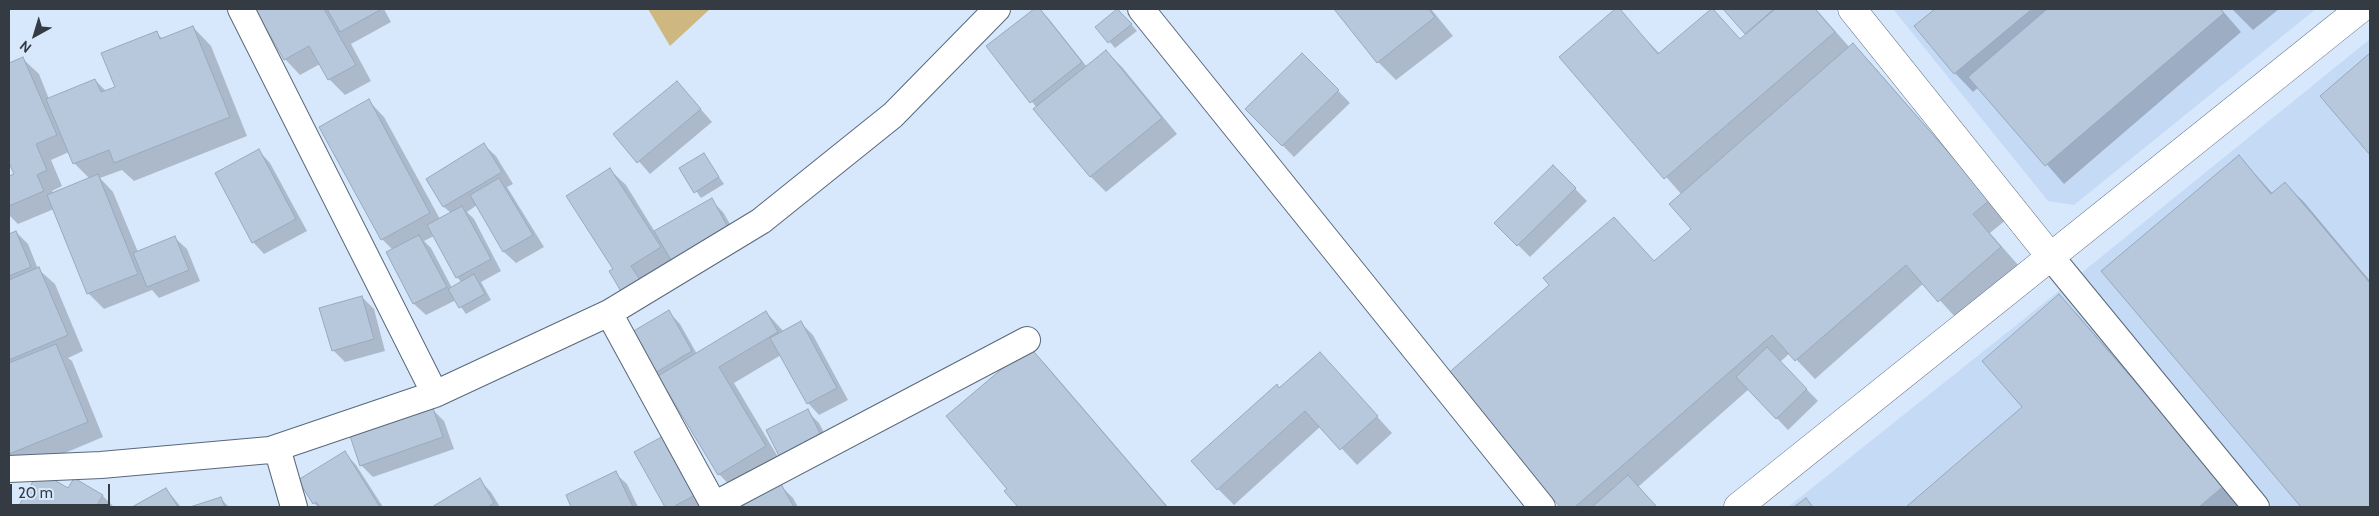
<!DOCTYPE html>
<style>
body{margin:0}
#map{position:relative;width:2379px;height:516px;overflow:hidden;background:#d7e8fd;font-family:Cabin,sans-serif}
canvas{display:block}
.frame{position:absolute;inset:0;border:10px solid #343b43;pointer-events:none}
.north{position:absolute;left:10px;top:10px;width:50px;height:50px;-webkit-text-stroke:4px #d7e8fd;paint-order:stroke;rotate:219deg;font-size:14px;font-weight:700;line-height:20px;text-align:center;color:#343b43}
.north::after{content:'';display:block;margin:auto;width:18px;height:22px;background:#343b43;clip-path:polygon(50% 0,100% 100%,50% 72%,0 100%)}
.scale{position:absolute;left:10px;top:484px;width:100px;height:22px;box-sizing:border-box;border:2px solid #343b43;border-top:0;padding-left:6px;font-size:15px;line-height:18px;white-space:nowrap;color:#343b43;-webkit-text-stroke:4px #d7e8fd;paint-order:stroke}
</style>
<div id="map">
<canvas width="2379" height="516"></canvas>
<div class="frame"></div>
<div class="north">N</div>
<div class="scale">20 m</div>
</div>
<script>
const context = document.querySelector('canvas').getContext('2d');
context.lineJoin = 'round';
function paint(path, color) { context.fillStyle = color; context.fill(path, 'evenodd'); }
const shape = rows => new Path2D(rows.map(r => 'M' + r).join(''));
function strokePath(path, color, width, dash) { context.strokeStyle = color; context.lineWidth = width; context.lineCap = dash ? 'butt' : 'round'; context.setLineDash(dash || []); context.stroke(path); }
paint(shape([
 [1893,9,2316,9,2074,205,2048,201],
 [2370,39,2370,507,1788,507,2069,283]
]), '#c5daf5');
paint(shape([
 [648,9,710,9,670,46]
]), '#ceb87f');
paint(shape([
 [256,9,384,9,391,22,351,44,371,81,345,95,329,79,320,64,300,75,285,59],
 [1036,9,1039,9,1049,19,1087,67,1106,51,1122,67,1177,134,1106,192,1091,177,1035,109,1037,108,988,47],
 [1118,9,1137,31,1115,48,1097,27],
 [1335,9,1431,9,1453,36,1396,80,1378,62],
 [1617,9,1660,54,1712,9,1741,40,1747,35,1724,9,1816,9,1850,48,1853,45,1871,63,2007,219,1990,233,2019,266,1957,319,1924,283,1815,379,1790,353,1780,362,1818,401,1788,430,1749,389,1638,487,1657,507,1562,507,1447,376,1551,285,1614,218,1655,262,1693,229,1682,195,1561,57],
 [1936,9,2221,9,2241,32,2064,184,1979,87,1973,92,1955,73,1915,26],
 [2232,9,2279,9,2253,30],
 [193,27,211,46,247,136,134,181,122,170,100,178,113,192,138,252,175,238,187,249,200,281,159,298,152,290,104,309,88,293,54,209,18,224,9,215,9,177,15,174,9,160,9,65,23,59,39,74,49,99,95,80,106,91,117,87,156,33,163,39],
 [69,152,74,163,90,179,54,194,52,191,62,186,51,160],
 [1302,54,1350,103,1294,157,1247,109],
 [2370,55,2370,153,2322,97],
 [677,82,712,122,650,174,615,134],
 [369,101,384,117,440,219,451,213,444,207,427,180,484,145,496,156,513,184,507,187,544,247,516,263,504,252,477,205,467,212,474,219,501,271,481,282,491,300,466,314,456,300,426,315,414,304,388,253,393,250,382,239],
 [434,236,457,277,462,283,452,288,431,248,424,241],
 [259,151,270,163,307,231,264,254,253,242],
 [704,155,724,184,701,198,681,169],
 [2239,156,2273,194,2285,184,2304,202,2370,281,2370,507,2303,507,2103,271],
 [1553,166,1587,201,1530,257,1496,223],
 [610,170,626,185,655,232,711,200,723,212,740,241,646,282,614,269],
 [16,232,28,244,38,269,55,284,83,351,68,358,72,361,103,437,10,476,9,235],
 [2059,296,2077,314,2242,504,2239,507,1908,507,2023,407],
 [362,297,374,309,385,351,345,362,333,350],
 [669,312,680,324,697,354,766,312,784,332,801,323,813,335,848,400,819,415,808,403,781,355,734,383,781,462,734,490,719,474,656,372],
 [1029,347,1047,366,1168,507,1020,507,1006,491,1009,489],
 [1335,370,1392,433,1357,465,1321,426,1234,505,1218,489,1280,389],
 [432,409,444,421,454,449,373,477,361,465],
 [807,411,819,423,836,455,796,475],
 [636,452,710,505,706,507,666,507],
 [345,453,356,465,383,507,318,507,314,503],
 [40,473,69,490,75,480,103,496,114,507,19,507],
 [615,473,627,484,638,507,573,507,567,496],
 [479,480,491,492,500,507,434,507],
 [781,486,793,498,798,507,742,507],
 [166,489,181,507,134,507],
 [221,499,229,507,194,507]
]), '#0003');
const building = shape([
 [255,9,324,9,356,65,328,80,309,46,284,60,255,9],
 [327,9,379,9,380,10,340,32,327,9],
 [1034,9,1040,9,1082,62,1030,103,986,46,1034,9],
 [1117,9,1132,24,1108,43,1095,27,1117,9],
 [1334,9,1429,9,1435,17,1377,63,1334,9],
 [1615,9,1620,9,1658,54,1711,9,1713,9,1740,39,1775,9,1815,9,1835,32,1664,179,1559,57,1615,9],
 [1723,9,1774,9,1745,34,1723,9],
 [1935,9,2032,9,1954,74,1914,26,1935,9],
 [2047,9,2220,9,2224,13,2045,166,1968,77,2047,9],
 [193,26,230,117,114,163,109,150,73,164,46,99,95,79,101,92,115,87,101,53,157,31,160,39,193,26],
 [1853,43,1990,200,1973,214,2001,247,1938,302,1906,265,1795,361,1772,335,1575,507,1560,507,1445,376,1549,285,1543,278,1614,217,1654,261,1691,229,1669,204,1853,43],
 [1106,50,1162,118,1090,177,1033,109,1106,50],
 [1302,53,1339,90,1282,146,1245,109,1302,53],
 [2370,53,2370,155,2320,96,2370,53],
 [23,57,57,135,36,144,47,170,37,175,44,191,9,206,9,176,14,174,9,163,9,63,23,57],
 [677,81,701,109,637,163,613,134,677,81],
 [369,99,430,213,381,240,319,127,369,99],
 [484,143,502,172,443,207,426,179,484,143],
 [259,149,296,219,252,243,215,173,259,149],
 [704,153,719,177,694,193,679,168,704,153],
 [2239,155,2271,194,2285,182,2370,283,2370,507,2301,507,2101,271,2239,155],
 [1553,165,1576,188,1517,246,1494,223,1553,165],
 [610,168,661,247,631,266,641,281,622,293,609,271,613,269,566,196,610,168],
 [98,174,138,274,87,294,47,195,98,174],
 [499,178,533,235,503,252,470,195,499,178],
 [712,198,729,229,672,262,654,231,712,198],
 [462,206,491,259,456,278,427,225,462,206],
 [16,231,31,267,9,276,9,234,16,231],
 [419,235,447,287,413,304,386,252,419,235],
 [175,236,189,270,147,287,133,253,175,236],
 [39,267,68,335,9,360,9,280,39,267],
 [474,274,485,294,459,308,448,289,474,274],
 [2059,294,2225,485,2199,507,1906,507,2022,407,1982,361,2059,294],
 [362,296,374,339,332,351,319,308,362,296],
 [669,310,692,351,655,373,632,332,669,310],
 [766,311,778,332,719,367,766,446,718,475,658,376,766,311],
 [801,321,837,388,807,404,770,338,801,321],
 [56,344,88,422,9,454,9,363,56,344],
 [1029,346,1167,507,1018,507,1004,491,1007,489,946,416,1029,346],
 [1767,347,1807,389,1776,419,1736,377,1767,347],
 [1320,352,1378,416,1340,450,1305,411,1217,490,1191,461,1277,384,1279,388,1320,352],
 [433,408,443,437,360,466,350,436,433,408],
 [808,409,825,443,783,464,766,430,808,409],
 [667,434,699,493,673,507,665,507,634,452,667,434],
 [345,451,380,507,320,507,316,502,313,504,298,480,345,451],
 [39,471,68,488,74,478,103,495,96,507,18,507,39,471],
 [616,471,633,507,571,507,566,495,616,471],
 [1628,475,1657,507,1592,507,1628,475],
 [480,478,494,503,488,507,432,507,480,478],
 [781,484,794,507,740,507,781,484],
 [166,488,178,507,132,507,166,488],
 [221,497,225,507,190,507,221,497],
 [1806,498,1813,507,1794,507,1806,498]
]);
paint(building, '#b7c8dc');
strokePath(building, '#98a9bd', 1);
const minor = shape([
 [241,9,435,394],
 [1141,9,1542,507],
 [2050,256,2256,507],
 [609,313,715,507],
 [277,448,294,507],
 [9,469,101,465,270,450,435,394,609,313,761,221,893,115,997,9],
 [714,505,1027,340]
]);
const tertiary = shape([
 [1852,9,2050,256],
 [1738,507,2360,9]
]);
strokePath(minor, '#59687a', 28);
strokePath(tertiary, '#59687a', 29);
strokePath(minor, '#fff', 26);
strokePath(tertiary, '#fff', 28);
</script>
